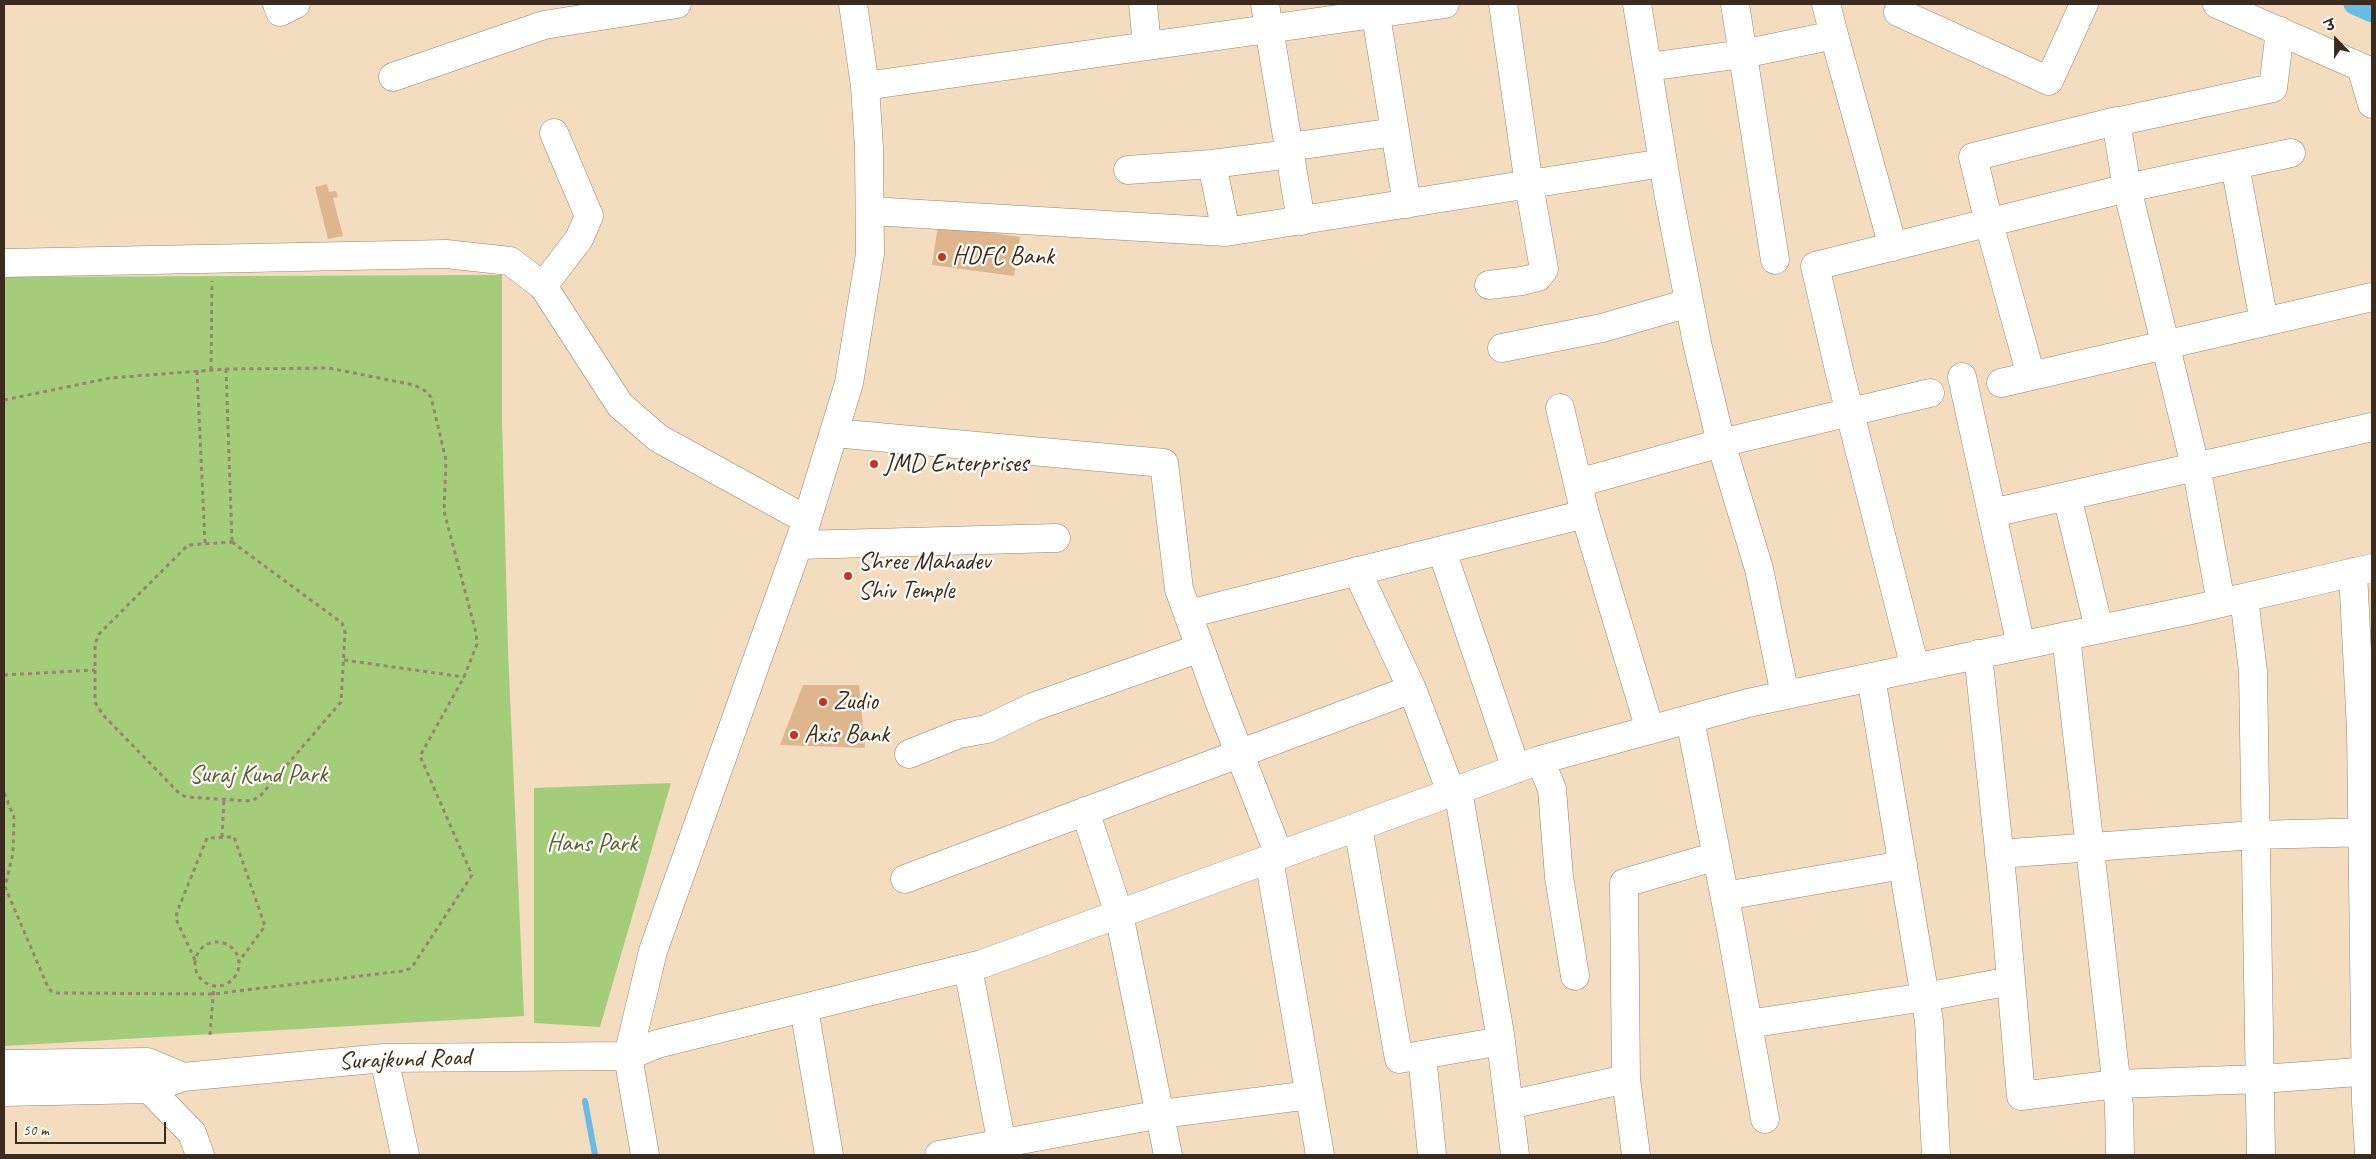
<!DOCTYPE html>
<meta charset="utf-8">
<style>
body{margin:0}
#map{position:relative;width:2376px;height:1159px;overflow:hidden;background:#f4dcbf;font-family:Caveat,"Playpen Sans Deva",sans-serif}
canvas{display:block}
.frame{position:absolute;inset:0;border:5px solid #3b2a1e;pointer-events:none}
.north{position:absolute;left:2311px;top:15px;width:50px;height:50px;-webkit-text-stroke:4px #fdfcf7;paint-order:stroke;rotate:338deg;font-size:14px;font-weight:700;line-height:20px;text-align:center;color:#3b2a1e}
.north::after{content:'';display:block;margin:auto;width:18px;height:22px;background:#3b2a1e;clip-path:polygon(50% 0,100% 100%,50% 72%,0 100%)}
.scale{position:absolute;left:15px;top:1122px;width:151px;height:22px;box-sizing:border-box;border:2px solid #3b2a1e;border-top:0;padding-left:6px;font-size:15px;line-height:18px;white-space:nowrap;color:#3b2a1e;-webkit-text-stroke:4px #fdfcf7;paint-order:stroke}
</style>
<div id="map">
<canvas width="2376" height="1159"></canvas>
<div class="frame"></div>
<div class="north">उ</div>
<div class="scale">50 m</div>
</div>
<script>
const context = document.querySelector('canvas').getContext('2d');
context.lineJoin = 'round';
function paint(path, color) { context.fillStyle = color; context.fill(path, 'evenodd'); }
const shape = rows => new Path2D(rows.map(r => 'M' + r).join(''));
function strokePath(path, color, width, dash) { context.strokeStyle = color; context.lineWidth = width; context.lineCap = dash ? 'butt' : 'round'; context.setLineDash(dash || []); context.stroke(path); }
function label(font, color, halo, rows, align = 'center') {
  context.font = font + ' Caveat,sans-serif'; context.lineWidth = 4.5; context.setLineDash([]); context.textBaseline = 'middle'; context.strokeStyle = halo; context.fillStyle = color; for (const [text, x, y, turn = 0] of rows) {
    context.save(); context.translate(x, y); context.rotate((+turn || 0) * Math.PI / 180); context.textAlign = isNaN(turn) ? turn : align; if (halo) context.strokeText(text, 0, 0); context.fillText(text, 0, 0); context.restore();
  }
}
paint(shape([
 [502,275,502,420,508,650,524,1016,4,1046,4,277],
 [671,783,600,1027,534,1023,534,788]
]), '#a3cd79');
strokePath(shape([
 [585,1101,595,1155]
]), '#67bce3', 6);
strokePath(shape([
 [2354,4,2372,12]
]), '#67bce3', 21);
paint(shape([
 [327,184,329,192,336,191,338,197,333,198,343,236,328,239,315,187],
 [938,225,1020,237,1014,276,932,265],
 [803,685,859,685,865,748,780,745]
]), '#dfb58d');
const minor = shape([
 [277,4,280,12,296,4],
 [1143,4,1147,46],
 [1265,4,1301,221],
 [1374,4,1407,204],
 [1637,4,1668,192,1697,343,1721,443,1759,569,1785,695],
 [1735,4,1775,260],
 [1826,4,1834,35],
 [1902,4,1898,12,2049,81,2084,4],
 [2217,4,2372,72],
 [1648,67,1743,54,1834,35,1893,247],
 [2361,67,2372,104],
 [393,77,544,25,677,4],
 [865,86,1445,4],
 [2116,122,2273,88,2280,31],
 [1289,147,1395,132],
 [2235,165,2264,322],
 [1128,170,1212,164],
 [870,211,1226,232,1663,163],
 [1226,232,1212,164,1290,154],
 [4,263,446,254,510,261,543,286,620,405,658,438,807,520],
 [1489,285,1522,281,1538,277,1544,269,1529,185,1503,4],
 [543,286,579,239,589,216,554,133],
 [1502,348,1602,328,1689,303],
 [2031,376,1989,223,1973,157,2116,121,2127,188,2199,482,2221,603],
 [1962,377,2021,646],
 [2001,383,2372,297],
 [1560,408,1585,514,1650,730],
 [834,433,1164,463,1179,589,1219,701,1279,855],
 [1578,483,1721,443,1930,393],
 [2067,496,2099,629],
 [1992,513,2372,427],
 [798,545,1056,538],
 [1442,551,1516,769],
 [1357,571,1412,689,1451,792],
 [2353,572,2361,730,2366,1102,2369,1155],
 [2244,598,2253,671,2261,1155],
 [1188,614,1585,514],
 [2066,636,2119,1106,2120,1155],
 [1978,654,2003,887,2021,1096,2116,1084,2261,1079,2372,1071],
 [1915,668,1840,374,1815,266,2127,188,2291,153],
 [1871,677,1929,1021,1936,1155],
 [1690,719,1731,929,1765,1119],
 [909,754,959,734,987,729,1033,707,1200,648],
 [1540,760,1552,789,1559,877,1575,976],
 [1458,790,1500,1034,1515,1155],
 [1085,811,1119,914,1168,1155],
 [1358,827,1399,1059,1501,1041],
 [1999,854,2254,835,2372,832],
 [1269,859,1320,1155],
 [905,879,1412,689],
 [1725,896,1903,865],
 [968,968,1004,1155],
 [804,1008,829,1155],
 [1748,1024,1925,997,2011,981],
 [1422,1055,1432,1155],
 [384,1058,405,1155],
 [4,1064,147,1062,183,1077],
 [148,1073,149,1089,192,1133,200,1155],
 [4,1092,149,1089,183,1077,384,1058,628,1056,657,1044,982,964,1540,760,1748,703,2191,610,2372,568],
 [1509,1105,1626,1079],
 [645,1155,628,1056,653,951,807,520,849,383,870,254,869,148,865,86,853,4],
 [939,1155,1161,1114,1310,1095],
 [1636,1155,1626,1079,1624,883,1717,856]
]);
strokePath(minor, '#98836e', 29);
strokePath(shape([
 [226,369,232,542],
 [211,370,212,281],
 [197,371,205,543],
 [4,400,110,378,226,369,329,368,414,385,424,390,431,397,446,460,444,511,476,633,477,644,464,677,420,756,472,875,414,964,409,969,402,971,213,994,57,993,51,991,47,985,5,887,13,853,14,817,4,793],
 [232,542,342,623,345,632,341,702,261,795,252,801,186,797,179,793,103,715,95,702,95,644,99,634,188,545,232,542],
 [344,660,464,677],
 [4,675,95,670],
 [222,837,224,799],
 '195 964a22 22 0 1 1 44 0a22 22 0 1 1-44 0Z',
 [195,960,176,919,177,912,207,838,234,837,265,926,238,963],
 [210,1035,214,985]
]), '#98836e', 3, [4, 4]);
strokePath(minor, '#fff', 28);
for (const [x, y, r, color] of [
 [942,257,5,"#c8321e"],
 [874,464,5,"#c8321e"],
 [848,576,5,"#c8321e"],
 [823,702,5,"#c8321e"],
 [794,735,5,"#c8321e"]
]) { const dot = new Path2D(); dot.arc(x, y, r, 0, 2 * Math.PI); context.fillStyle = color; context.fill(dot); strokePath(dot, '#fdfcf7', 2); }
label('25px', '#3b2a1e', '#fdfcf7', [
 ["HDFC Bank",952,257],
 ["JMD Enterprises",884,464],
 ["Shree Mahadev",858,562],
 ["Shiv Temple",858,591],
 ["Zudio",833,702],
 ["Axis Bank",804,735]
], 'left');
label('25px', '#5a5b39', '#fdfcf7', [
 ["Suraj Kund Park",258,775],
 ["Hans Park",592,844]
]);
label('25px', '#3b2a1e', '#fdfcf7', [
 ["Surajkund Road",405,1060,-2]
]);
</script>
